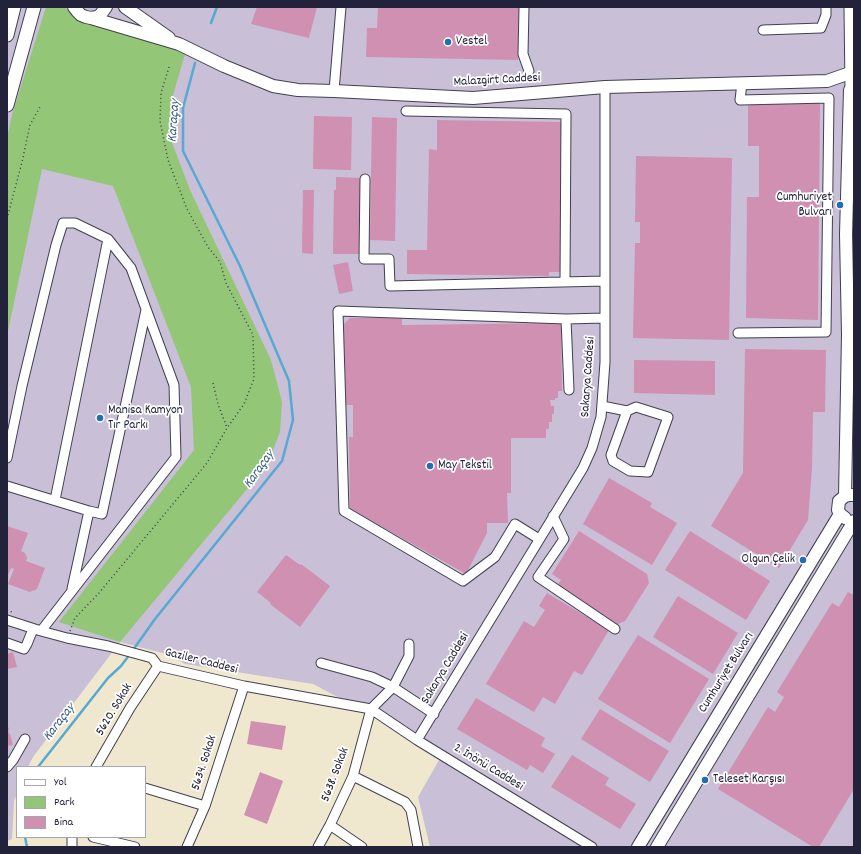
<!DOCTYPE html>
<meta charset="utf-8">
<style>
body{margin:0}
#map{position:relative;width:861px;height:854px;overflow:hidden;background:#f0e8ce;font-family:Dekko,sans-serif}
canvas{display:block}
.frame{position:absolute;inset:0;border:8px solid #22223b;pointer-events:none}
.legend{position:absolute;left:16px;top:766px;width:130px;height:72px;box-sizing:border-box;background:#fff;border:1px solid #a7a7b1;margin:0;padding:5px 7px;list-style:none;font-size:12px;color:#22223b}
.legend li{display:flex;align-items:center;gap:8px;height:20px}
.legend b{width:20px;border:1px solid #a7a7b1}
</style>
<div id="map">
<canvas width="861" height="854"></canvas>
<div class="frame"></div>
<ul class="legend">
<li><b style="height:5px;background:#fff"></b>Yol</li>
<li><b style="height:11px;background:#93c676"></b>Park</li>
<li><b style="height:11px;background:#cf90b2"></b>Bina</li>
</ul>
</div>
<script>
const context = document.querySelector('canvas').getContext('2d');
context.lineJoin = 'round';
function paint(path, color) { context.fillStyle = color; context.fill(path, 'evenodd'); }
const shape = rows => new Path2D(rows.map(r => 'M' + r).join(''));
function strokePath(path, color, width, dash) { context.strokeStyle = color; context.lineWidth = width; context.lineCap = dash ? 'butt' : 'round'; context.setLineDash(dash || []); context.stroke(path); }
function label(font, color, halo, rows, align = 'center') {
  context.font = font + ' Dekko,sans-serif'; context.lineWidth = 3.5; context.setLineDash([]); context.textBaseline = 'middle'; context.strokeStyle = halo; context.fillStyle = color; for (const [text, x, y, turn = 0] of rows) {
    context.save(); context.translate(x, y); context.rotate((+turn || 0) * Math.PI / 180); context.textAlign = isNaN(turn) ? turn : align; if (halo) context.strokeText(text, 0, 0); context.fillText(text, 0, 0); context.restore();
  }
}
paint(shape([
 [7,7,854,7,854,847,430,847,418,797,443,753,313,684,185,664,166,654,120,642,33,757,28,767,17,767,17,794,14,801,12,839,7,841]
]), '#c9bfd7');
paint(shape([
 [46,7,64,7,75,17,141,34,185,54,173,95,171,140,190,190,271,360,282,402,280,432,267,465,120,642,59,622,194,450,191,387,113,186,42,169,7,336,7,138,12,115]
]), '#93c676');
strokePath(shape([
 [211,23,217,7],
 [133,650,155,619,282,461,293,420,289,381,240,266,183,151,183,108,195,63],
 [38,767,108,678,121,666,130,654],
 [25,837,27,847]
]), '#57a9d2', 2.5);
paint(shape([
 [257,7,317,7,309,38,251,24],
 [378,7,519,7,518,60,366,57,367,28,377,28],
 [748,102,820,103,818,320,746,318,747,197,759,197,759,146,748,146],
 [314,116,352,117,351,170,313,169],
 [372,117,397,118,395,241,370,240],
 [437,120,562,122,560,272,549,272,549,276,407,274,407,250,427,250,429,149,437,150],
 [636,156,732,158,729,340,633,338,635,243,640,243,640,222,635,222],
 [336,177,361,178,360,254,333,254,334,190,336,190],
 [303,190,314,190,313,254,302,253],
 [348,262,353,291,339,294,333,265],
 [350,318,402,318,402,325,561,323,562,391,558,391,558,398,555,398,555,400,550,400,551,406,554,406,554,414,552,414,552,422,549,422,549,429,546,429,546,438,511,438,511,493,507,493,508,523,487,523,487,533,466,574,350,509,349,437,353,437,353,405,343,405,342,326],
 [745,349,826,350,825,412,813,412,812,468,808,520,779,568,711,526,743,473],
 [634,360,715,361,715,395,634,393],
 [609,478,652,503,650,507,677,523,652,565,583,524],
 [7,526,28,533,21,551,25,553,27,558,26,561,45,568,37,589,30,592,8,584,14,569,11,568,7,577],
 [579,531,647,574,649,583,625,621,616,625,556,587,561,580,552,574],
 [690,531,770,581,746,620,665,570],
 [286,555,300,565,301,564,330,586,300,627,270,604,271,603,257,592],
 [848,592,854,595,854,789,819,847,813,847,718,789,768,707,775,712,784,697,777,692,832,603,839,607],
 [547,593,609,630,582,675,574,671,555,704,543,697,534,712,486,684,524,621,534,627,545,610,539,606],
 [678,596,738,633,713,674,653,637],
 [638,635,709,679,670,743,598,699],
 [13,652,17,667,7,669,7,654],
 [476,698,545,738,541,746,555,754,543,773,530,765,527,770,457,729],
 [600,709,669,751,650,782,581,739],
 [251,721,286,726,282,750,247,744],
 [7,723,9,730,8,730,9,734,10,734,13,745,7,746],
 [572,755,609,778,605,785,636,804,620,829,551,787],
 [260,772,283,781,267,824,244,815]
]), '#cf90b2');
const minor = shape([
 [524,7,523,54,529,71],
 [849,7,850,90],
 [763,30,821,28,826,15,826,7],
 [334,91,341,7],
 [406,111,566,114,565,282],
 [365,179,364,259,389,259,390,286,605,281],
 [566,319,569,390],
 [738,333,826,332,829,98,740,100,742,83],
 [602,406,627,411,636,407,668,417,648,472,630,471,613,461,611,455,627,411],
 [7,458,22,386,56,245,63,223,75,223,108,239,131,268,174,385,176,457,41,631],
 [7,486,89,511,72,589],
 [55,500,108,239],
 [89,511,102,514,146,310],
 [553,516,564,539,538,577,615,629],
 [539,539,515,524,495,557,463,581,344,511,338,311,566,319,605,318],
 [7,620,41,631,67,638,108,646,152,658,158,666,244,686,371,709,417,740,592,847],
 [7,643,24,649,27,644,33,629],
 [321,663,372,677,393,687,434,714],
 [417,740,583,468,592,448,601,417,605,362,605,87],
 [7,767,13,760,25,739],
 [96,767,130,708,158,666],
 [353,776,405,802,411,810,418,847],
 [145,788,205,806],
 [330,825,362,847],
 [93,837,135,847],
 [72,847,72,837],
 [187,847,205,806,244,686],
 [318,847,330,825,353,776,371,709,393,687,409,656,409,644]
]);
const major = shape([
 [74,7,77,11,81,15,86,17,91,18,179,44,224,66,273,86,298,90,334,91,473,98,605,87,827,81,850,73,854,73],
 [125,7,169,38],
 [91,18,97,17,101,14,106,7],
 [845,496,848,335,846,234,850,90],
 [845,518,840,514,838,510,839,501,845,496,849,495,854,495],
 [638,847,840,514],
 [657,847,854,521]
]);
const highway = shape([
 [7,35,14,7],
 [7,105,34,7]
]);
strokePath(minor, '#414051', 11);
strokePath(major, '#414051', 14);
strokePath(highway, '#414051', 15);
strokePath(shape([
 [7,219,22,162,30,125,40,107],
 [213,383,218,404,227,428],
 [7,610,12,612],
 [70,631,75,618,99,593,207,463,227,428,244,404,254,379,253,335,226,283,220,262,208,247,187,209,168,160,160,121,161,93,170,64]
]), '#414051', 1.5, [1, 3]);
strokePath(minor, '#fff', 9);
strokePath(major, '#fff', 12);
strokePath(highway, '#fff', 13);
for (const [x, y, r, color] of [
 [448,42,4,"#1f6fb2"],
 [840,205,4,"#1f6fb2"],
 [100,418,4,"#1f6fb2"],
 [430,466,4,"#1f6fb2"],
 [803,560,4,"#1f6fb2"],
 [705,780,4,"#1f6fb2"]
]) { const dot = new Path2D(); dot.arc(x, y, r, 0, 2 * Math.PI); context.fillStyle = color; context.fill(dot); strokePath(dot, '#fff', 1.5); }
label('13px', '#22223b', '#fff', [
 ["Vestel",456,42],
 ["Cumhuriyet",832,198,"right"],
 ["Bulvarı",832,213,"right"],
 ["Manisa Kamyon",108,411],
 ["Tır Parkı",108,426],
 ["May Tekstil",438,466],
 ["Olgun Çelik",795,560,"right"],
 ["Teleset Karşısı",713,780]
], 'left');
label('13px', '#22223b', '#fff', [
 ["Malazgirt Caddesi",497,81,-3],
 ["Sakarya Caddesi",589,377,-86],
 ["Gaziler Caddesi",201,662,14],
 ["Sakarya Caddesi",446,669,-59],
 ["Cumhuriyet Bulvarı",727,673,-58],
 ["5620. Sokak",115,710,-59],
 ["5634. Sokak",205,763,-72],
 ["2. İnönü Caddesi",488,768,31],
 ["5638. Sokak",336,775,-69]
]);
label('italic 14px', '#3a5f7f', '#fff', [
 ["Karaçay",175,121,-86],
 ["Karaçay",260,470,-55],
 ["Karaçay",60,723,-52]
]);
</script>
